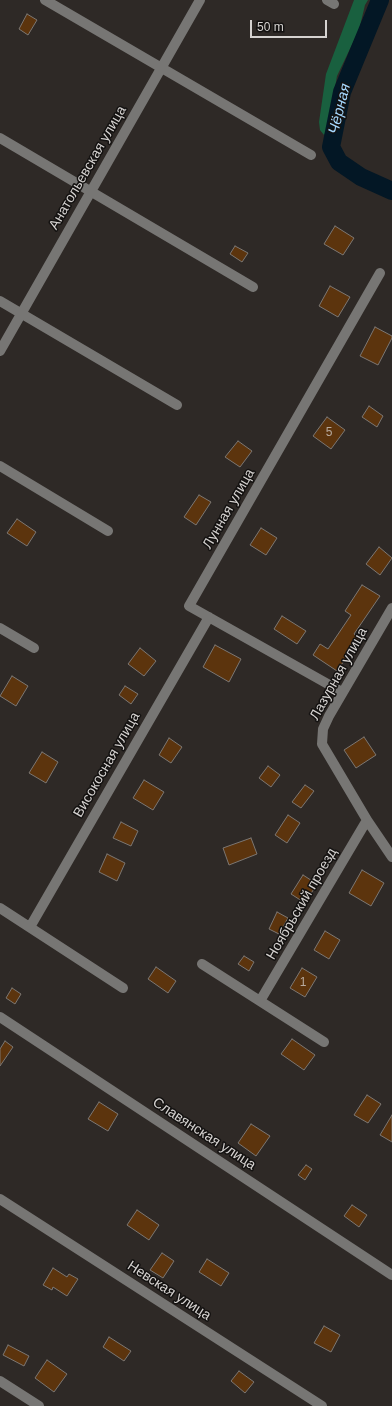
<!DOCTYPE html>
<meta charset="utf-8">
<style>
body{margin:0}
#map{position:relative;width:392px;height:1406px;overflow:hidden;background:#2e2926;font-family:Arial,sans-serif}
canvas{display:block}
.scale{position:absolute;left:250px;top:20px;width:77px;height:18px;box-sizing:border-box;border:2px solid #d5d2d0;border-top:0;padding-left:5px;font-size:12px;line-height:14px;white-space:nowrap;color:#d5d2d0;-webkit-text-stroke:3px #141211;paint-order:stroke}
</style>
<div id="map">
<canvas width="392" height="1406"></canvas>
<div class="scale">50 m</div>
</div>
<script>
const context = document.querySelector('canvas').getContext('2d');
context.lineJoin = 'round';
function paint(path, color) { context.fillStyle = color; context.fill(path, 'evenodd'); }
const shape = rows => new Path2D(rows.map(r => 'M' + r).join(''));
function strokePath(path, color, width, dash) { context.strokeStyle = color; context.lineWidth = width; context.lineCap = dash ? 'butt' : 'round'; context.setLineDash(dash || []); context.stroke(path); }
function label(font, color, halo, rows, align = 'center') {
  context.font = font + ' Arial,sans-serif'; context.lineWidth = 3; context.setLineDash([]); context.textBaseline = 'middle'; context.strokeStyle = halo; context.fillStyle = color; for (const [text, x, y, turn = 0] of rows) {
    context.save(); context.translate(x, y); context.rotate((+turn || 0) * Math.PI / 180); context.textAlign = isNaN(turn) ? turn : align; if (halo) context.strokeText(text, 0, 0); context.fillText(text, 0, 0); context.restore();
  }
}
paint(shape([
 [354,0,368,0,365,5,359,30,337,76,328,128,324,135,320,130,319,122,326,74]
]), '#19603f');
strokePath(shape([
 [380,0,342,92,331,147,339,162,361,177,392,191]
]), '#031725', 18);
const building = shape([
 [27,14,37,20,28,35,19,29,27,14],
 [335,226,354,238,343,255,324,244,335,226],
 [235,246,248,253,242,262,230,254,235,246],
 [330,286,350,297,338,317,319,306,330,286],
 [375,327,392,336,392,338,378,365,360,356,375,327],
 [369,406,383,416,377,427,362,417,369,406],
 [327,417,345,430,331,449,313,436,327,417],
 [238,441,252,451,240,467,225,457,238,441],
 [199,495,211,502,196,525,184,517,199,495],
 [17,519,36,532,27,546,7,533,17,519],
 [261,528,277,538,266,555,250,545,261,528],
 [379,547,392,558,380,575,366,564,379,547],
 [362,585,380,596,354,634,360,638,337,671,313,655,320,644,328,649,351,615,345,611,362,585],
 [282,616,306,631,297,644,274,629,282,616],
 [215,645,241,659,229,682,203,667,215,645],
 [140,648,156,661,144,676,128,664,140,648],
 [12,676,28,686,16,706,0,696,12,676],
 [125,686,138,694,131,704,119,695,125,686],
 [364,737,376,755,356,768,344,750,364,737],
 [169,738,182,747,171,763,159,755,169,738],
 [42,752,58,762,46,783,29,773,42,752],
 [268,766,280,775,271,787,259,778,268,766],
 [144,780,164,792,153,810,133,798,144,780],
 [305,785,314,791,301,808,292,802,305,785],
 [288,815,300,823,287,843,275,835,288,815],
 [121,822,138,831,131,846,113,838,121,822],
 [251,838,257,854,229,865,223,848,251,838],
 [107,854,125,863,117,881,99,872,107,854],
 [362,870,384,883,371,906,349,893,362,870],
 [303,875,317,884,305,903,291,894,303,875],
 [277,912,288,918,279,934,269,929,277,912],
 [325,931,340,940,329,959,314,950,325,931],
 [244,956,254,962,249,971,238,964,244,956],
 [156,967,176,981,168,993,148,979,156,967],
 [302,968,317,977,305,997,290,988,302,968],
 [12,988,21,994,15,1004,6,998,12,988],
 [292,1039,315,1055,304,1070,281,1054,292,1039],
 [5,1041,13,1047,0,1066,0,1049,5,1041],
 [367,1095,381,1104,368,1123,354,1115,367,1095],
 [99,1102,118,1114,108,1131,88,1119,99,1102],
 [392,1115,392,1142,380,1135,392,1115],
 [251,1124,270,1136,256,1156,238,1143,251,1124],
 [306,1165,312,1169,305,1180,298,1175,306,1165],
 [352,1205,367,1215,359,1227,344,1216,352,1205],
 [137,1210,159,1225,149,1240,127,1225,137,1210],
 [162,1253,174,1261,163,1278,150,1270,162,1253],
 [207,1259,229,1273,221,1286,199,1272,207,1259],
 [53,1268,67,1277,69,1274,78,1279,67,1296,53,1287,52,1290,43,1285,53,1268],
 [324,1326,340,1335,331,1352,314,1343,324,1326],
 [109,1337,131,1351,124,1361,103,1347,109,1337],
 [8,1345,29,1356,24,1366,3,1355,8,1345],
 [47,1360,67,1374,54,1392,35,1378,47,1360],
 [239,1371,254,1382,245,1393,231,1381,239,1371]
]);
paint(building, '#5c340d');
strokePath(building, '#7c7773', 1);
strokePath(shape([
 [45,0,311,155],
 [327,0,334,4],
 [0,138,253,287],
 [0,301,177,405],
 [0,351,200,0],
 [0,466,108,531],
 [392,608,329,716,323,729,322,744,367,820,392,857],
 [0,628,34,648],
 [342,692,189,606,380,273],
 [0,908,123,988],
 [30,927,209,617],
 [202,964,324,1042],
 [260,1001,367,820],
 [0,1017,392,1275],
 [0,1199,322,1406],
 [0,1381,39,1406]
]), '#777674', 10);
label('12px', '#b7aa9f', null, [
 ["5",329,433],
 ["1",303,983]
]);
label('14px', '#d5d2d0', '#141211', [
 ["Анатольевская улица",88,168,-60],
 ["Лунная улица",229,509,-60],
 ["Лазурная улица",339,674,-61],
 ["Високосная улица",107,765,-60],
 ["Ноябрьский проезд",302,904,-60],
 ["Славянская улица",204,1134,33],
 ["Невская улица",169,1291,33]
]);
label('italic 15px', '#a5d8ff', '#141211', [
 ["Чёрная",340,109,-76]
]);
</script>
